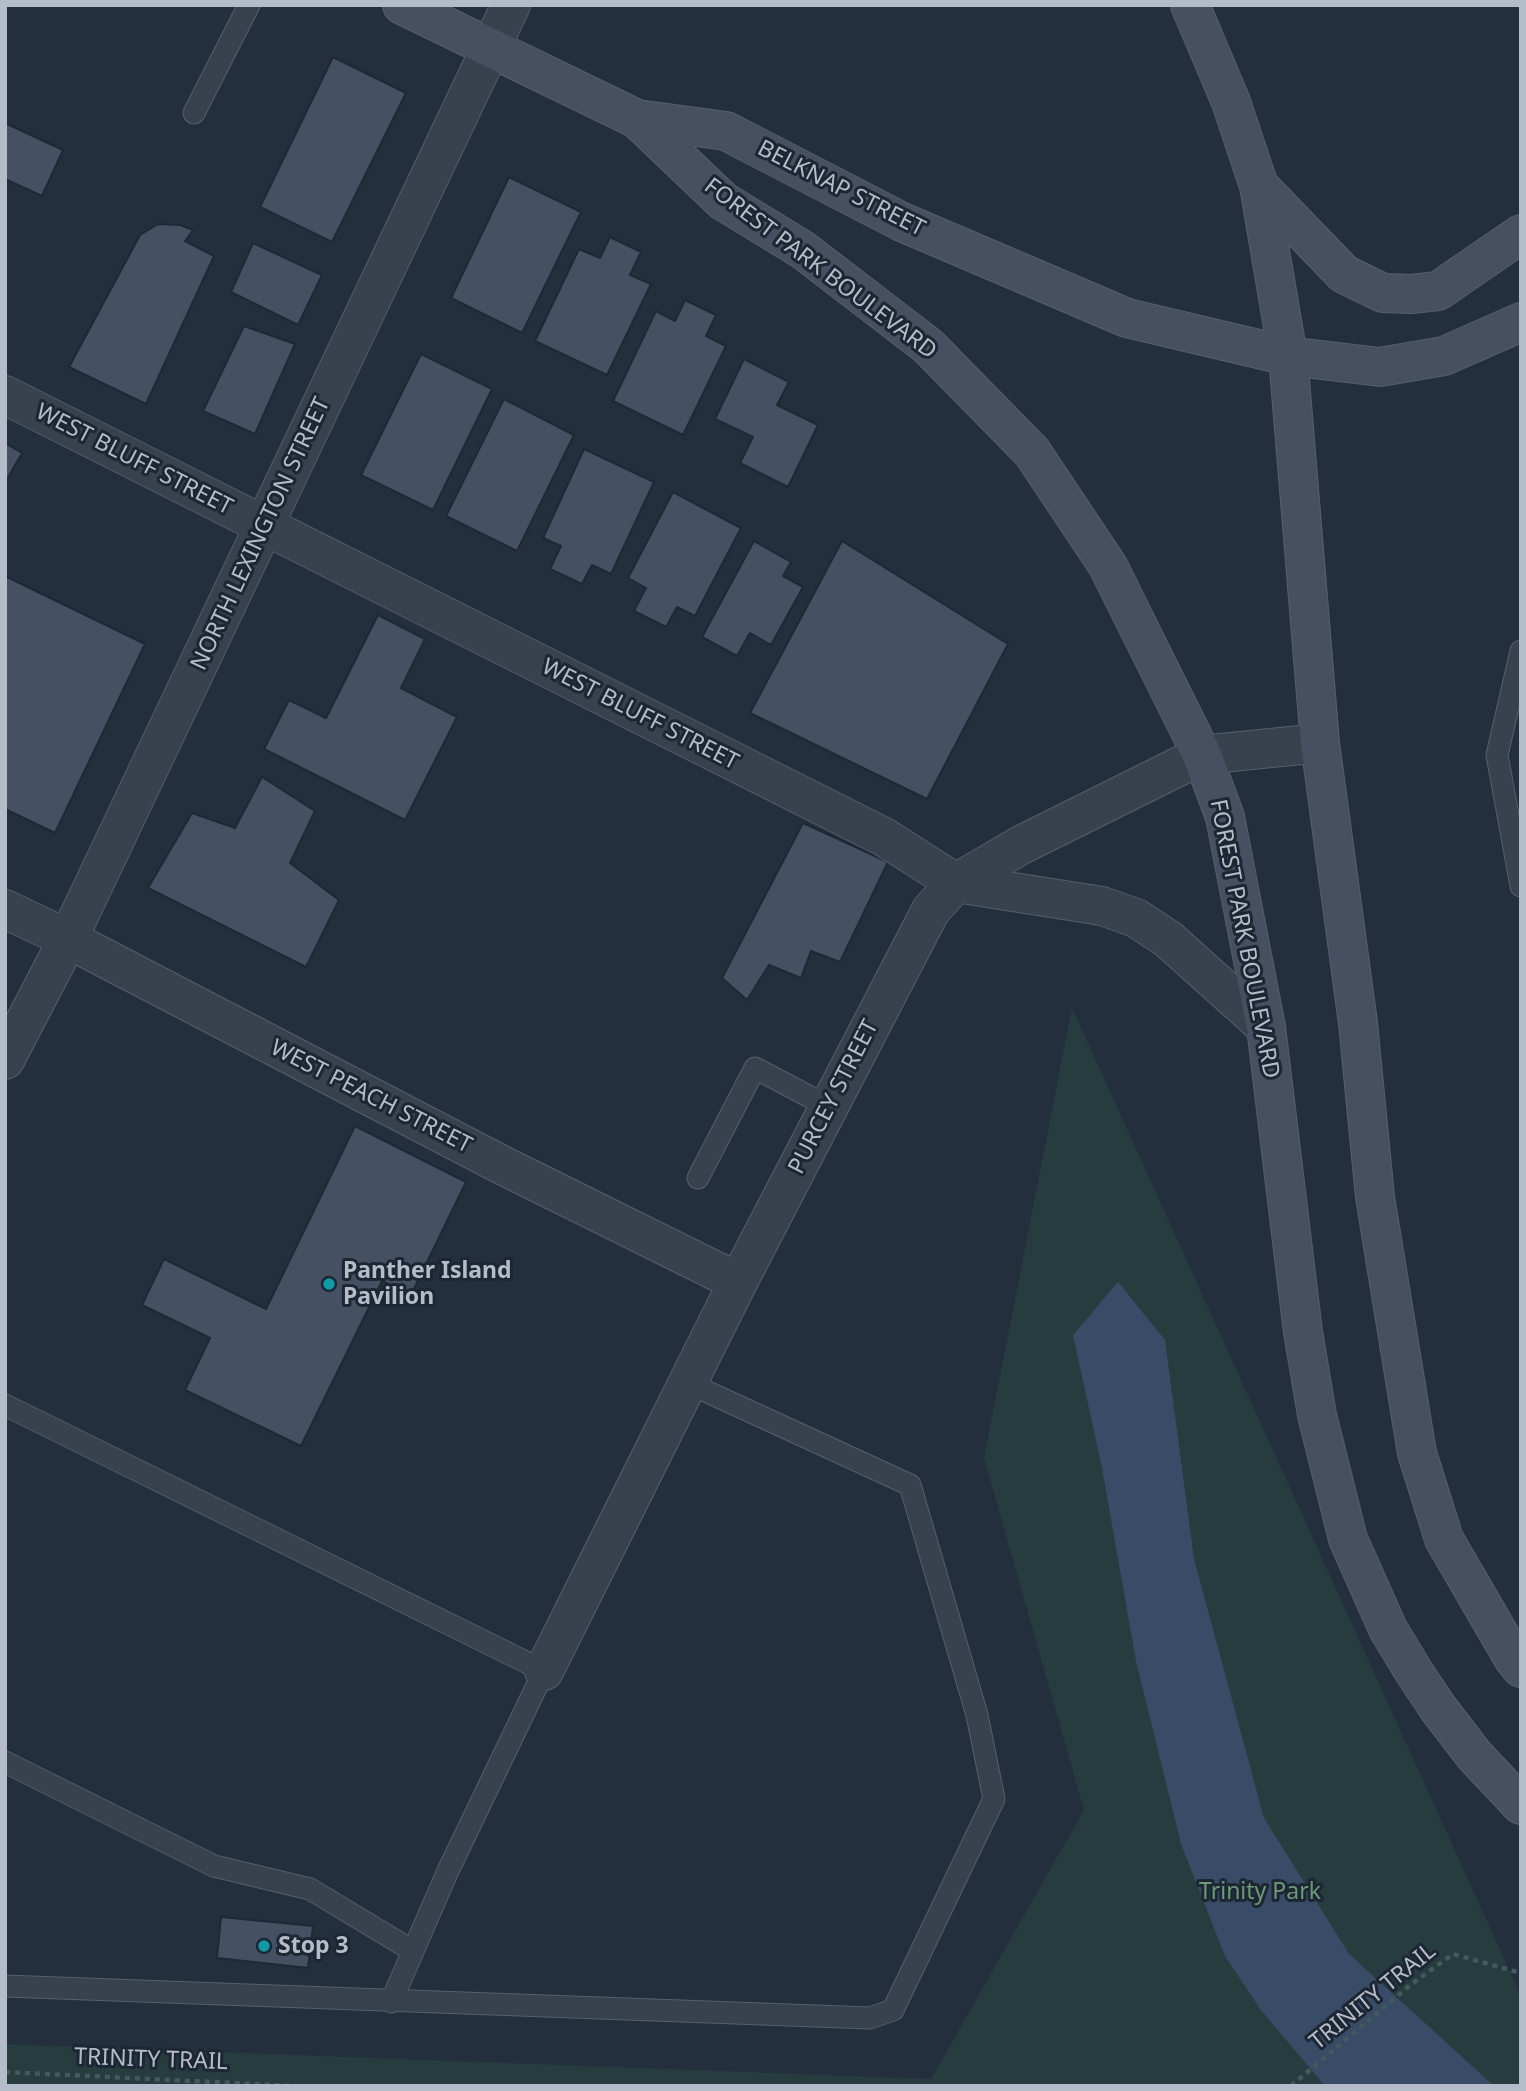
<!DOCTYPE html>
<style>
body{margin:0}
#map{position:relative;width:1526px;height:2091px;overflow:hidden;background:#242f3e;font-family:"Noto Sans",sans-serif}
canvas{display:block}
.frame{position:absolute;inset:0;border:7px solid #b4bcc9;pointer-events:none}
</style>
<div id="map">
<canvas width="1526" height="2091"></canvas>
<div class="frame"></div>
</div>
<script>
const context = document.querySelector('canvas').getContext('2d');
context.lineJoin = 'round';
function paint(path, color) { context.fillStyle = color; context.fill(path, 'evenodd'); }
const shape = rows => new Path2D(rows.map(r => 'M' + r).join(''));
function strokePath(path, color, width, dash) { context.strokeStyle = color; context.lineWidth = width; context.lineCap = dash ? 'butt' : 'round'; context.setLineDash(dash || []); context.stroke(path); }
function label(font, color, halo, rows, align = 'center') {
  context.font = font + ' "Noto Sans",sans-serif'; context.lineWidth = 6; context.setLineDash([]); context.textBaseline = 'middle'; context.strokeStyle = halo; context.fillStyle = color; for (const [text, x, y, turn = 0] of rows) {
    context.save(); context.translate(x, y); context.rotate((+turn || 0) * Math.PI / 180); context.textAlign = isNaN(turn) ? turn : align; if (halo) context.strokeText(text, 0, 0); context.fillText(text, 0, 0); context.restore();
  }
}
paint(shape([
 [1072,1008,1521,1996,1521,2086,5,2086,5,2044,931,2079,1084,1810,984,1458]
]), '#263c3f');
paint(shape([
 [1118,1282,1165,1340,1194,1559,1264,1818,1349,1954,1494,2086,1325,2086,1261,2010,1225,1956,1181,1844,1136,1661,1102,1468,1073,1335]
]), '#394c67');
const building = shape([
 [333,57,406,93,332,242,260,207,333,57],
 [5,123,63,150,42,196,5,179,5,123],
 [509,177,581,212,522,333,451,298,509,177],
 [158,224,180,225,193,230,185,241,214,256,146,404,69,367,140,235,158,224],
 [610,237,641,252,630,275,651,284,607,375,535,341,579,249,600,258,610,237],
 [253,243,322,275,298,325,231,292,253,243],
 [685,300,716,315,706,336,726,346,683,435,613,401,656,311,675,321,685,300],
 [244,326,295,344,255,434,203,411,244,326],
 [421,354,492,389,433,510,361,475,421,354],
 [744,359,789,382,777,405,818,425,788,487,740,463,753,437,715,419,744,359],
 [504,399,574,435,517,551,446,516,504,399],
 [5,443,22,453,5,483,5,443],
 [584,449,654,482,611,574,592,565,582,584,550,569,561,546,543,538,584,449],
 [673,492,741,528,695,616,677,607,666,627,634,611,646,588,628,578,673,492],
 [754,541,791,562,783,576,803,587,771,645,750,633,737,656,702,637,754,541],
 [842,541,1008,644,927,799,750,713,842,541],
 [7,577,145,644,55,833,5,809,5,581,7,577],
 [378,615,425,639,401,688,457,717,405,820,264,749,289,700,326,718,378,615],
 [262,777,315,811,290,863,339,900,306,967,148,888,192,813,235,828,262,777],
 [803,823,888,862,840,962,811,951,801,978,769,965,747,1000,722,978,803,823],
 [355,1126,466,1182,411,1295,382,1281,301,1446,185,1390,210,1338,142,1305,164,1259,266,1309,355,1126],
 [221,1917,313,1926,308,1968,217,1958,221,1917]
]);
paint(building, '#455162');
strokePath(building, '#1f2835', 2);
const lane = shape([
 [194,113,249,5],
 [1521,651,1497,755,1521,886],
 [698,1178,755,1068,829,1107],
 [5,1405,544,1671,447,1873,391,2002],
 [5,1762,214,1866,310,1889,413,1951],
 [5,1986,870,2018,893,2010,994,1799,977,1715,910,1485,688,1383]
]);
const street = shape([
 [5,395,884,837,956,883,1102,906,1136,918,1168,939,1266,1027],
 [5,909,68,939,500,1164,738,1282],
 [5,1060,68,939,511,5],
 [544,1671,738,1282,931,910,956,883,1021,845,1202,755,1320,743]
]);
const secondary = shape([
 [402,5,637,119,726,131,902,222,1127,318,1288,356,1380,367,1444,356,1521,322],
 [1190,5,1231,102,1259,186,1288,356,1320,743,1358,1023,1375,1197,1417,1453,1444,1539,1513,1658,1521,1668],
 [637,119,723,201,803,250,928,346,1032,452,1108,566,1202,755,1225,817,1266,1027,1303,1332,1317,1415,1348,1539,1388,1629,1414,1672,1438,1708,1474,1755,1521,1805],
 [1259,186,1344,274,1383,293,1411,294,1438,291,1521,234]
]);
strokePath(lane, '#565f6c', 23);
strokePath(street, '#565f6c', 40);
strokePath(secondary, '#565f6c', 40);
strokePath(shape([
 [5,2072,296,2086],
 [1291,2086,1409,1986,1453,1954,1517,1972,1521,1976]
]), '#44595c', 4.5, [5, 5]);
strokePath(lane, '#38414e', 21);
strokePath(street, '#38414e', 38);
strokePath(secondary, '#465061', 38);
for (const [x, y, r, color] of [
 [329,1284,7,"#0f9aa8"],
 [264,1946,7,"#0f9aa8"]
]) { const dot = new Path2D(); dot.arc(x, y, r, 0, 2 * Math.PI); context.fillStyle = color; context.fill(dot); strokePath(dot, '#1d2633', 2.5); }
label('23px', '#b4bcc9', '#1d2633', [
 ["BELKNAP STREET",841,189,27],
 ["FOREST PARK BOULEVARD",820,269,37],
 ["WEST BLUFF STREET",134,460,27],
 ["NORTH LEXINGTON STREET",261,534,-65],
 ["WEST BLUFF STREET",640,715,27],
 ["FOREST PARK BOULEVARD",1244,939,79],
 ["WEST PEACH STREET",371,1097,27],
 ["PURCEY STREET",834,1097,-63],
 ["TRINITY TRAIL",1373,1997,-39],
 ["TRINITY TRAIL",151,2060,2]
]);
label('bold 23px', '#b4bcc9', '#1d2633', [
 ["Panther Island",343,1271],
 ["Pavilion",343,1297],
 ["Stop 3",278,1946]
], 'left');
label('23px', '#6b9a76', '#1d2633', [
 ["Trinity Park",1260,1892]
]);
</script>
